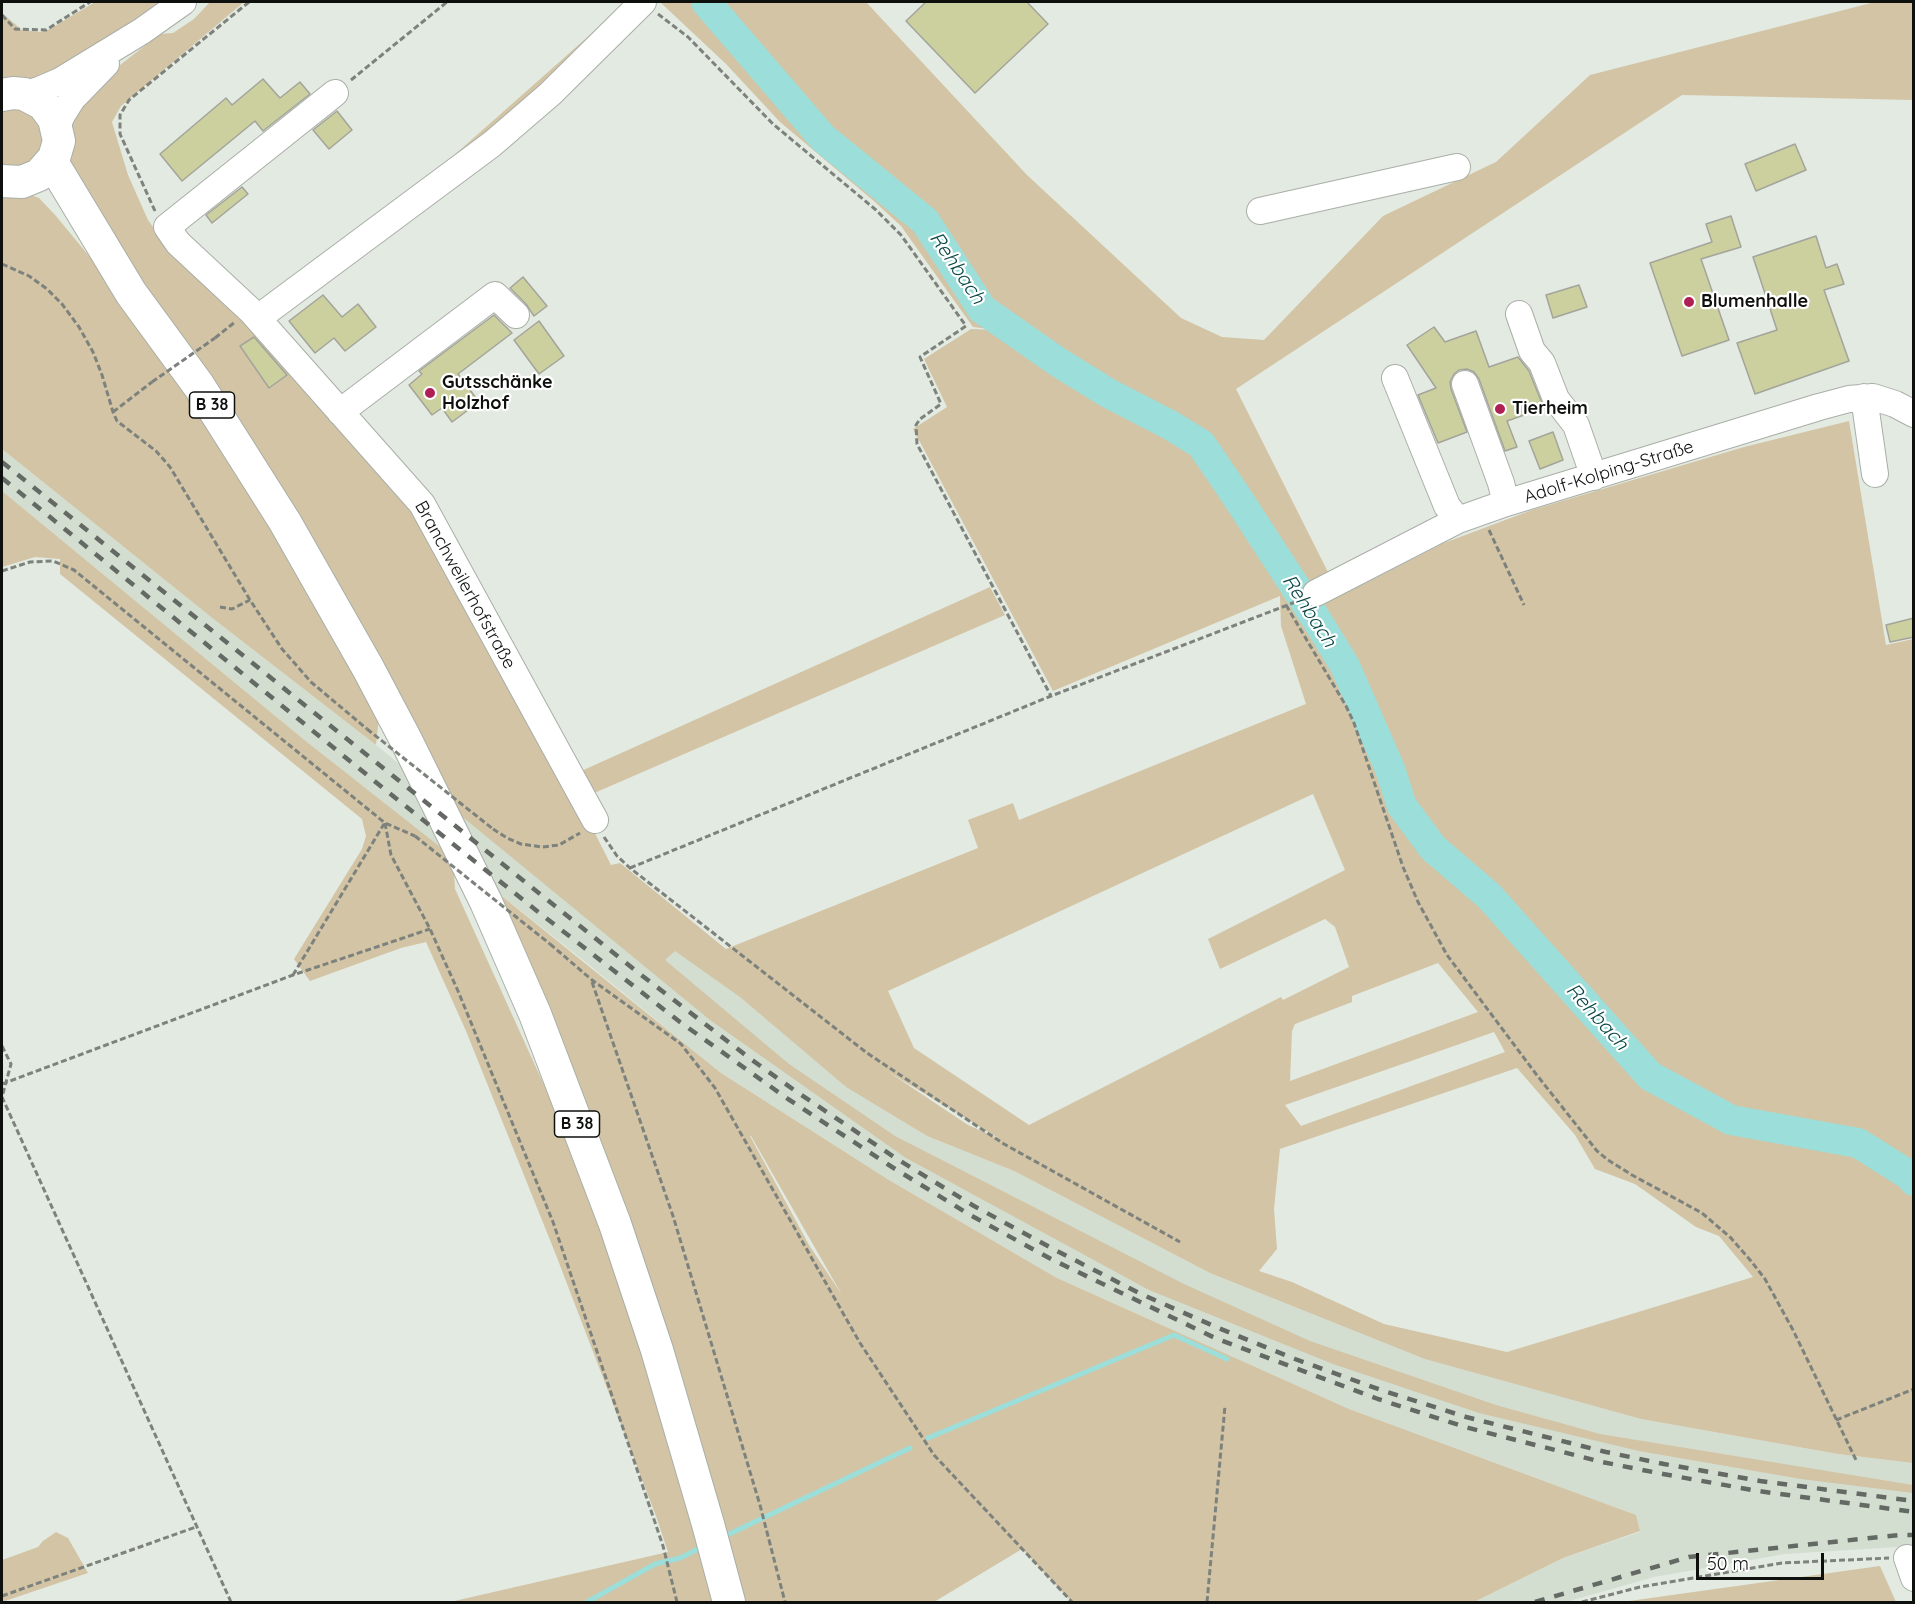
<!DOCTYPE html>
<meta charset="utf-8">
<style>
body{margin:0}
#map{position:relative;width:1915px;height:1604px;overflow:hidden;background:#e3eae1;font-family:Quicksand,sans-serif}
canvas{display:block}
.frame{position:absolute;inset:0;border:3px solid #0e100d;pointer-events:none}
.scale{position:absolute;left:1696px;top:1553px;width:128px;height:27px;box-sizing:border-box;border:3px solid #0e100d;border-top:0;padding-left:8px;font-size:18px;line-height:21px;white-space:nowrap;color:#0e100d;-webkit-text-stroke:4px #fff;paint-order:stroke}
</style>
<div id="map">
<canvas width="1915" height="1604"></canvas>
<div class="frame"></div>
<div class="scale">50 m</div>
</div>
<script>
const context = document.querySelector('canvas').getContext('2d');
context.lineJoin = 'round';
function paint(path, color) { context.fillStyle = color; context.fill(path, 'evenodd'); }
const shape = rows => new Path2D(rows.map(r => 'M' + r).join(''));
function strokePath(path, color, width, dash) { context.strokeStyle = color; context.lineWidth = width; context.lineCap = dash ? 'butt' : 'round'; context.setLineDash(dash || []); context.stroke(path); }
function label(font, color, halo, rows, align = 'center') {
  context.font = font + ' Quicksand,sans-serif'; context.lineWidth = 4.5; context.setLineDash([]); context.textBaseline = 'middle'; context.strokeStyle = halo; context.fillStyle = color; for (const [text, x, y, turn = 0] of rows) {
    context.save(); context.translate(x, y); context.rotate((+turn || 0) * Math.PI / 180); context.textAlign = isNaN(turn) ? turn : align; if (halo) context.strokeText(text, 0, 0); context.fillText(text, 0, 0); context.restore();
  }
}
paint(shape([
 [2,449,211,617,376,745,546,884,636,943,674,940,846,1087,927,1136,1014,1171,1210,1273,1426,1359,1641,1419,1838,1454,1913,1463,1913,1546,1785,1554,1654,1577,1566,1602,1474,1602,1563,1558,1640,1532,1636,1515,1349,1409,1057,1278,889,1180,721,1073,588,964,302,738,2,491]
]), '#d3ded0');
paint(shape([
 [95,2,161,2,35,85,2,81,2,13,22,30,41,32,50,29],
 [210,2,244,2,121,106,112,122,128,175,148,220,164,243,247,320,326,415,434,538,568,777,990,587,1005,615,578,800,611,865,620,863,726,949,978,848,968,820,1013,803,1019,820,1306,704,1281,626,1280,596,1053,691,913,429,947,407,924,359,971,329,997,330,973,327,901,226,875,202,780,122,726,64,660,2,866,2,1027,175,1181,318,1222,337,1264,340,1383,216,1496,162,1590,75,1875,2,1913,2,1913,100,1682,95,1236,389,1340,596,1444,543,1532,510,1744,447,1849,421,1886,645,1913,639,1913,1463,1838,1454,1641,1419,1425,1359,1210,1273,1014,1171,927,1136,846,1087,740,997,675,951,665,960,789,1064,895,1136,1184,1284,1310,1341,1496,1405,1600,1434,1913,1485,1913,1493,1801,1479,1639,1451,1479,1413,1333,1364,1149,1290,906,1158,710,1020,448,805,207,376,70,177,67,126,84,93,160,34,173,33,194,19],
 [1313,794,1345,870,1208,939,1220,969,1325,919,1335,927,1349,967,1283,1000,1281,997,1029,1125,914,1048,888,991],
 [1438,963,1478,1012,1290,1081,1292,1031,1295,1024,1352,1002,1352,996],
 [1494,1032,1505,1052,1301,1126,1285,1105],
 [1517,1068,1575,1135,1595,1169,1635,1184,1696,1227,1719,1236,1753,1277,1507,1352,1384,1324,1292,1282,1259,1271,1277,1249,1274,1209,1280,1149],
 [887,1071,1000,1139,968,1125],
 [627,2,646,10,425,181],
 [4,106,36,112,47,146,29,167,2,167,2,107],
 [2,189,26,193,39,198,56,216,150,330,283,540,379,717,376,745,211,617,2,449],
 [2,491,302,738,453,857,455,889,544,1085,601,1219,698,1537,715,1602,450,1602,668,1552,656,1516,556,1255,466,1031,426,942,401,948,310,981,294,959,362,849,366,836,362,819,60,574,60,559,35,557,2,567],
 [493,889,721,1073,889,1180,1057,1278,1349,1409,1636,1515,1640,1531,1563,1558,1474,1602,1072,1602,1022,1549,934,1602,739,1602],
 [750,1136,751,1136,842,1295,809,1245],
 [56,1532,68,1538,88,1573,2,1602,2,1560,38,1547,43,1541],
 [1880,1566,1896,1602,1622,1602]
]), '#d2c4a5');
strokePath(shape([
 [928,1438,1174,1335,1227,1359],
 [723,1537,910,1448],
 [587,1602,655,1564,680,1558,704,1546]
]), '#9cdeda', 5);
strokePath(shape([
 [706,2,823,138,925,221,982,309,1058,362,1108,393,1170,425,1201,444,1235,494,1315,617,1345,666,1390,769,1402,806,1433,848,1489,896,1650,1076,1731,1120,1858,1143,1909,1175,1914,1181]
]), '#9cdeda', 30);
const building = shape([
 [926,2,1027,2,1048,24,975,93,906,21,926,2],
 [263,79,280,98,300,82,310,94,263,131,255,121,182,181,160,154,226,98,232,105,263,79],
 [337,111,352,130,329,149,313,130,337,111],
 [1795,144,1806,170,1756,191,1745,164,1795,144],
 [242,187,248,194,212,223,206,215,242,187],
 [1731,216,1741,247,1701,259,1729,340,1682,356,1650,263,1712,242,1706,224,1731,216],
 [1816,236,1826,268,1837,264,1844,284,1824,290,1849,361,1755,394,1737,343,1777,330,1753,257,1816,236],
 [523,277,547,306,534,316,526,304,510,288,523,277],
 [1579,285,1587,307,1553,318,1546,295,1579,285],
 [323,295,342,317,358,304,376,327,345,351,334,338,315,353,289,321,323,295],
 [494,315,512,333,458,374,479,402,452,422,442,408,432,415,409,385,422,374,419,371,494,315],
 [539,321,564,356,539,374,514,340,539,321],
 [1434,327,1445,342,1476,331,1489,367,1518,357,1529,371,1544,408,1507,421,1517,447,1505,451,1479,379,1474,372,1467,369,1459,370,1454,374,1450,382,1451,389,1467,432,1438,443,1418,395,1436,388,1407,345,1434,327],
 [254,337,287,375,269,388,240,346,254,337],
 [1553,432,1563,460,1540,469,1529,441,1553,432],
 [1914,618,1914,637,1890,642,1886,625,1914,618]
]);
paint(building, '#ccd09e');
strokePath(building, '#a3a49b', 1.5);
const minor = shape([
 [335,93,167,227,178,243,251,311,422,504,595,820],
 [24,94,39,90,60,81,142,31,183,2],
 [57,127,62,115,72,99,106,64],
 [1260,211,1457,167],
 [1519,314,1532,351,1542,363,1556,399,1576,425,1594,477],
 [258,318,492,144,550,94,643,2],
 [1395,378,1447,506,1458,520],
 [1465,384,1501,483,1506,503],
 [1864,397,1875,474],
 [340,412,495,295,516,315],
 [1316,593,1458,520,1506,503,1819,407,1849,399,1873,397,1895,404,1914,414],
 [1907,1558,1914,1578]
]);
const major = shape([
 [2,95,13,93,24,94,43,104,54,119,59,141,54,158,39,175,22,182,2,181],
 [52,162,131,293,199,386,285,522,368,668,407,742,486,902,535,1014,615,1224,657,1350,708,1524,729,1602]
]);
strokePath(minor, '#a9afa7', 28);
strokePath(major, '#a9afa7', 34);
strokePath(shape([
 [658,14,688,37,773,124,876,210,901,235,966,326,920,357,941,404,920,419,916,425,917,444,1051,696],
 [2,15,15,29,46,30,90,2],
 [351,80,447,2],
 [155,211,120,134,120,115,129,100,249,2],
 [2,264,29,276,47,289,62,304,79,327,93,352,102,375,113,412,117,421,156,451,170,467,250,600,282,649,311,682,367,729],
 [215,338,235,322],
 [113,412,152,382],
 [1489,530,1524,605],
 [2,571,30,562,53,561,74,570,385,823,415,836],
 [1286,605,1346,706,1354,723,1403,867,1418,902,1447,955,1536,1074,1597,1151,1608,1160,1632,1175,1702,1213,1731,1238,1751,1261,1765,1279,1793,1330,1856,1460],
 [220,607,232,609,250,600],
 [385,823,391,855,430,929,458,991,553,1222,663,1546,677,1602],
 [493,829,507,838,521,844,542,847,559,845,580,833],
 [604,837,617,856,630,868,867,1053,1004,1144,1180,1242],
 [630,868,1051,696,1298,601],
 [550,944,592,980,681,1044,715,1088,860,1343,934,1455,1072,1602],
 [293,975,384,824],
 [592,982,673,1216,760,1505,785,1602],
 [2,1046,11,1064,2,1097,231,1602],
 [2,1084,293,975,430,929],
 [1836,1420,1914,1389],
 [2,1596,196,1527],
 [1207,1602,1225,1406],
 [1582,1602,1640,1587,1782,1563,1889,1558]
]), '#7e827c', 3, [6, 3]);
strokePath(minor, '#fff', 26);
strokePath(major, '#fff', 32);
strokePath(shape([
 [2,462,636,971,752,1060,794,1090,897,1159,974,1206,1057,1251,1141,1294,1216,1327,1295,1359,1381,1390,1466,1417,1606,1452,1664,1464,1760,1481,1914,1501],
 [2,478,388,792,537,911,680,1022,788,1099,892,1167,970,1215,1053,1260,1215,1338,1378,1399,1465,1427,1602,1462,1663,1474,1758,1491,1914,1512],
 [1535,1602,1689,1557,1899,1535,1914,1535]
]), '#656964', 4.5, [10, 10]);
strokePath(shape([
 [152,382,215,338],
 [367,729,493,829],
 [415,836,550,944]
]), '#7e827c', 3, [6, 3]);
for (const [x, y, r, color] of [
 [1689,302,6,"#af1f54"],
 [430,393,6,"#af1f54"],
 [1500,409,6,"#af1f54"]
]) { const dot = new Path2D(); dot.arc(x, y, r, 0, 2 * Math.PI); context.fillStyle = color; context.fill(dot); strokePath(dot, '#fff', 2); }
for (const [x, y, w] of [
 [212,405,45],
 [577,1124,45]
]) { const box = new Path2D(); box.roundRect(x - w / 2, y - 13, w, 26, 4.5); context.fillStyle = '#fff'; context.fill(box); strokePath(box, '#0e100d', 1.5); }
label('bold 16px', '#0e100d', null, [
 ["B 38",212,405],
 ["B 38",577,1124]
]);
label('bold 18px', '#0e100d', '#fff', [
 ["Blumenhalle",1701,302],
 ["Gutsschänke",442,383],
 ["Holzhof",442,404],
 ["Tierheim",1512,409]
], 'left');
label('18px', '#0e100d', '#fff', [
 ["Adolf-Kolping-Straße",1609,472,-17],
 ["Branchweilerhofstraße",465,585,61]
]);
label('italic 20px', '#0c4846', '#fff', [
 ["Rehbach",957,268,56],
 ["Rehbach",1309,611,57],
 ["Rehbach",1597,1017,48]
]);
</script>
